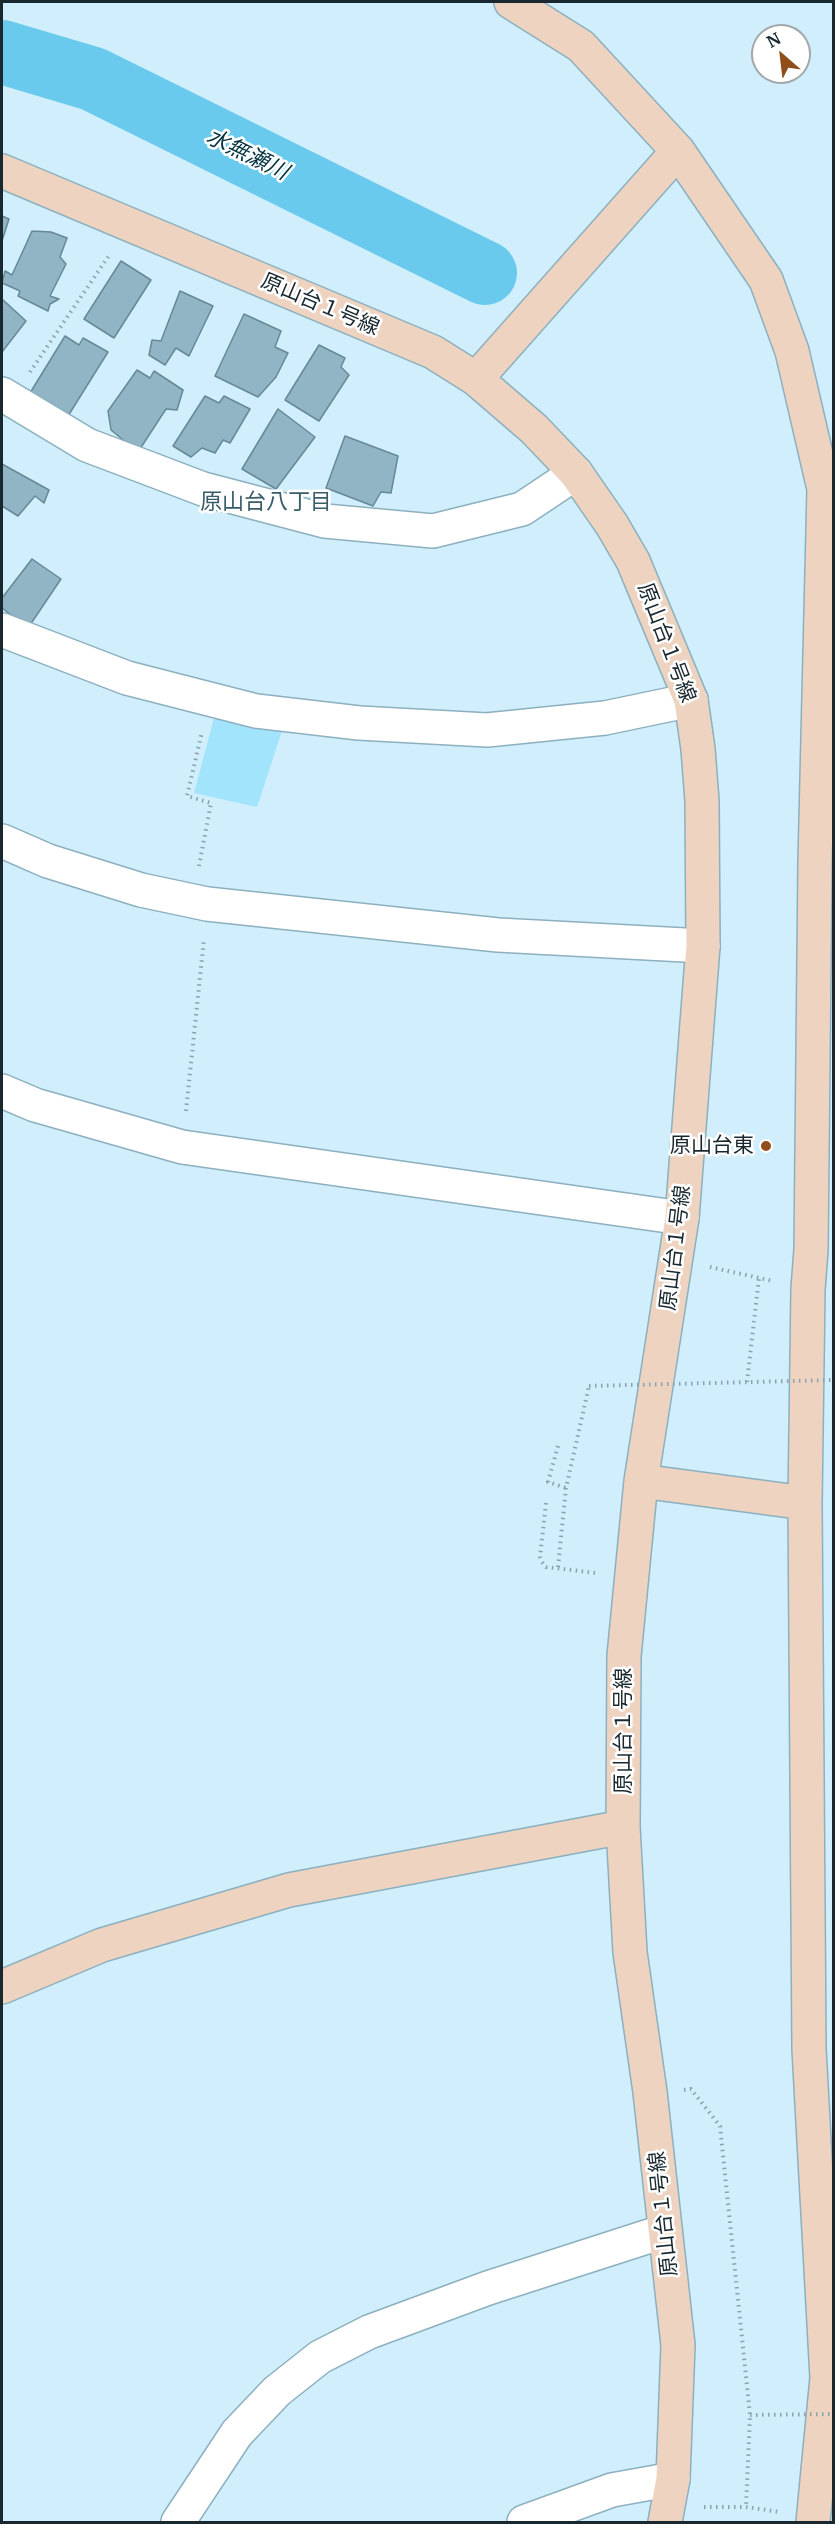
<!DOCTYPE html>
<meta charset="utf-8">
<style>
body{margin:0}
#map{position:relative;width:835px;height:2524px;overflow:hidden;background:#d0eefb;font-family:Merriweather,serif}
canvas{display:block}
.frame{position:absolute;inset:0;border:3px solid #19282e;pointer-events:none}
.north{position:absolute;left:751px;top:24px;width:60px;height:60px;box-sizing:border-box;background:#fff;border:2px solid #a3a9ab;border-radius:50%;rotate:332deg;font-size:16px;font-weight:700;line-height:24px;text-align:center;color:#19282e}
.north::after{content:'';display:block;margin:auto;width:21px;height:27px;background:#8f4e1a;clip-path:polygon(50% 0,100% 100%,50% 72%,0 100%)}
</style>
<div id="map">
<canvas width="835" height="2524"></canvas>
<div class="frame"></div>
<div class="north">N</div>
</div>
<script>
const context = document.querySelector('canvas').getContext('2d');
context.lineJoin = 'round';
function paint(path, color) { context.fillStyle = color; context.fill(path, 'evenodd'); }
const shape = rows => new Path2D(rows.map(r => 'M' + r).join(''));
function strokePath(path, color, width, dash) { context.strokeStyle = color; context.lineWidth = width; context.lineCap = dash ? 'butt' : 'round'; context.setLineDash(dash || []); context.stroke(path); }
function label(font, color, halo, rows, align = 'center') {
  context.font = font + ' Merriweather,"Noto Sans JP",serif'; context.lineWidth = 5; context.setLineDash([]); context.textBaseline = 'middle'; context.strokeStyle = halo; context.fillStyle = color; for (const [text, x, y, turn = 0] of rows) {
    context.save(); context.translate(x, y); context.rotate((+turn || 0) * Math.PI / 180); context.textAlign = isNaN(turn) ? turn : align; if (halo) context.strokeText(text, 0, 0); context.fillText(text, 0, 0); context.restore();
  }
}
paint(shape([
 [214,718,283,728,257,807,194,793]
]), '#a3e4fd');
strokePath(shape([
 [2,52,93,79,485,273]
]), '#69caed', 64);
const building = shape([
 [2,216,9,219,2,241,2,216],
 [32,231,51,232,67,238,60,257,66,264,50,296,59,299,50,304,48,311,18,296,20,291,2,283,5,271,12,275,32,231],
 [121,261,151,280,114,338,84,319,121,261],
 [180,291,213,306,189,356,176,348,165,365,149,355,152,340,161,341,180,291],
 [2,299,26,321,2,352,2,299],
 [244,314,281,331,275,347,288,353,276,377,258,397,215,376,244,314],
 [65,336,79,345,83,338,108,352,68,416,30,393,65,336],
 [319,345,345,358,341,367,349,375,319,421,285,400,319,345],
 [137,370,150,378,154,371,183,390,177,410,166,409,138,452,111,430,108,411,137,370],
 [205,396,219,403,224,396,250,409,230,443,223,440,215,453,202,448,191,457,173,446,205,396],
 [278,409,315,437,276,489,242,469,278,409],
 [345,436,398,456,391,493,381,492,373,506,326,488,345,436],
 [2,464,49,490,44,503,35,496,18,516,2,506,2,464],
 [32,559,61,579,28,628,2,608,2,598,32,559]
]);
paint(building, '#91b5c4');
strokePath(building, '#658997', 1.5);
const street = shape([
 [2,394,87,445,203,489,325,521,433,531,522,509,576,473],
 [2,630,127,678,256,711,359,723,487,730,605,718,691,700],
 [2,841,48,861,141,890,207,904,498,935,703,946],
 [2,1091,35,1105,182,1147,682,1218],
 [178,2522,237,2433,277,2391,320,2357,369,2332,488,2288,665,2231],
 [524,2522,612,2490,673,2479]
]);
const secondary = shape([
 [511,2,581,46,678,151,766,280,792,351,824,489,815,862,811,1250,808,1289,805,1503,809,2049,827,2378,813,2522],
 [2,171,433,352,476,379,534,429,576,473,612,525,633,561,691,700,698,749,702,801,703,946,682,1218,641,1481,624,1656,623,1827,630,1952,650,2092,678,2345,673,2479,665,2522],
 [476,379,678,151],
 [641,1481,805,1503],
 [2,1987,102,1945,289,1890,623,1827]
]);
strokePath(street, '#8cb0bf', 36);
strokePath(secondary, '#8cb0bf', 36);
strokePath(shape([
 [30,372,110,254],
 [199,866,211,803,187,796,202,732],
 [186,1111,204,939],
 [710,1267,773,1281],
 [747,1382,759,1278],
 [558,1446,548,1482,566,1488],
 [546,1503,540,1557,542,1562,546,1567,596,1573],
 [558,1567,566,1488,589,1386],
 [684,2090,691,2089,720,2126,750,2415,746,2507],
 [704,2507,746,2507,780,2512]
]), '#8aa2ad', 4, [1.5, 4.5]);
strokePath(street, '#fff', 33);
strokePath(secondary, '#eed4c0', 33);
strokePath(shape([
 [589,1386,834,1380],
 [750,2415,834,2414]
]), '#8aa2ad', 4, [1.5, 4.5]);
for (const [x, y, r, color] of [
 [766,1146,6,"#8f4e1a"]
]) { const dot = new Path2D(); dot.arc(x, y, r, 0, 2 * Math.PI); context.fillStyle = color; context.fill(dot); strokePath(dot, '#fff', 2); }
label('21px', '#19282e', '#fff', [
 ["原山台１号線",320,305,23],
 ["原山台１号線",666,643,69],
 ["原山台１号線",676,1248,-83],
 ["原山台１号線",624,1731,-90],
 ["原山台１号線",664,2214,-96]
]);
label('21px', '#19282e', '#fff', [
 ["原山台東",754,1146]
], 'right');
label('italic 22px', '#043342', '#fff', [
 ["水無瀬川",247,155,26]
]);
label('22px', '#3a5c69', '#fff', [
 ["原山台八丁目",266,503]
]);
</script>
